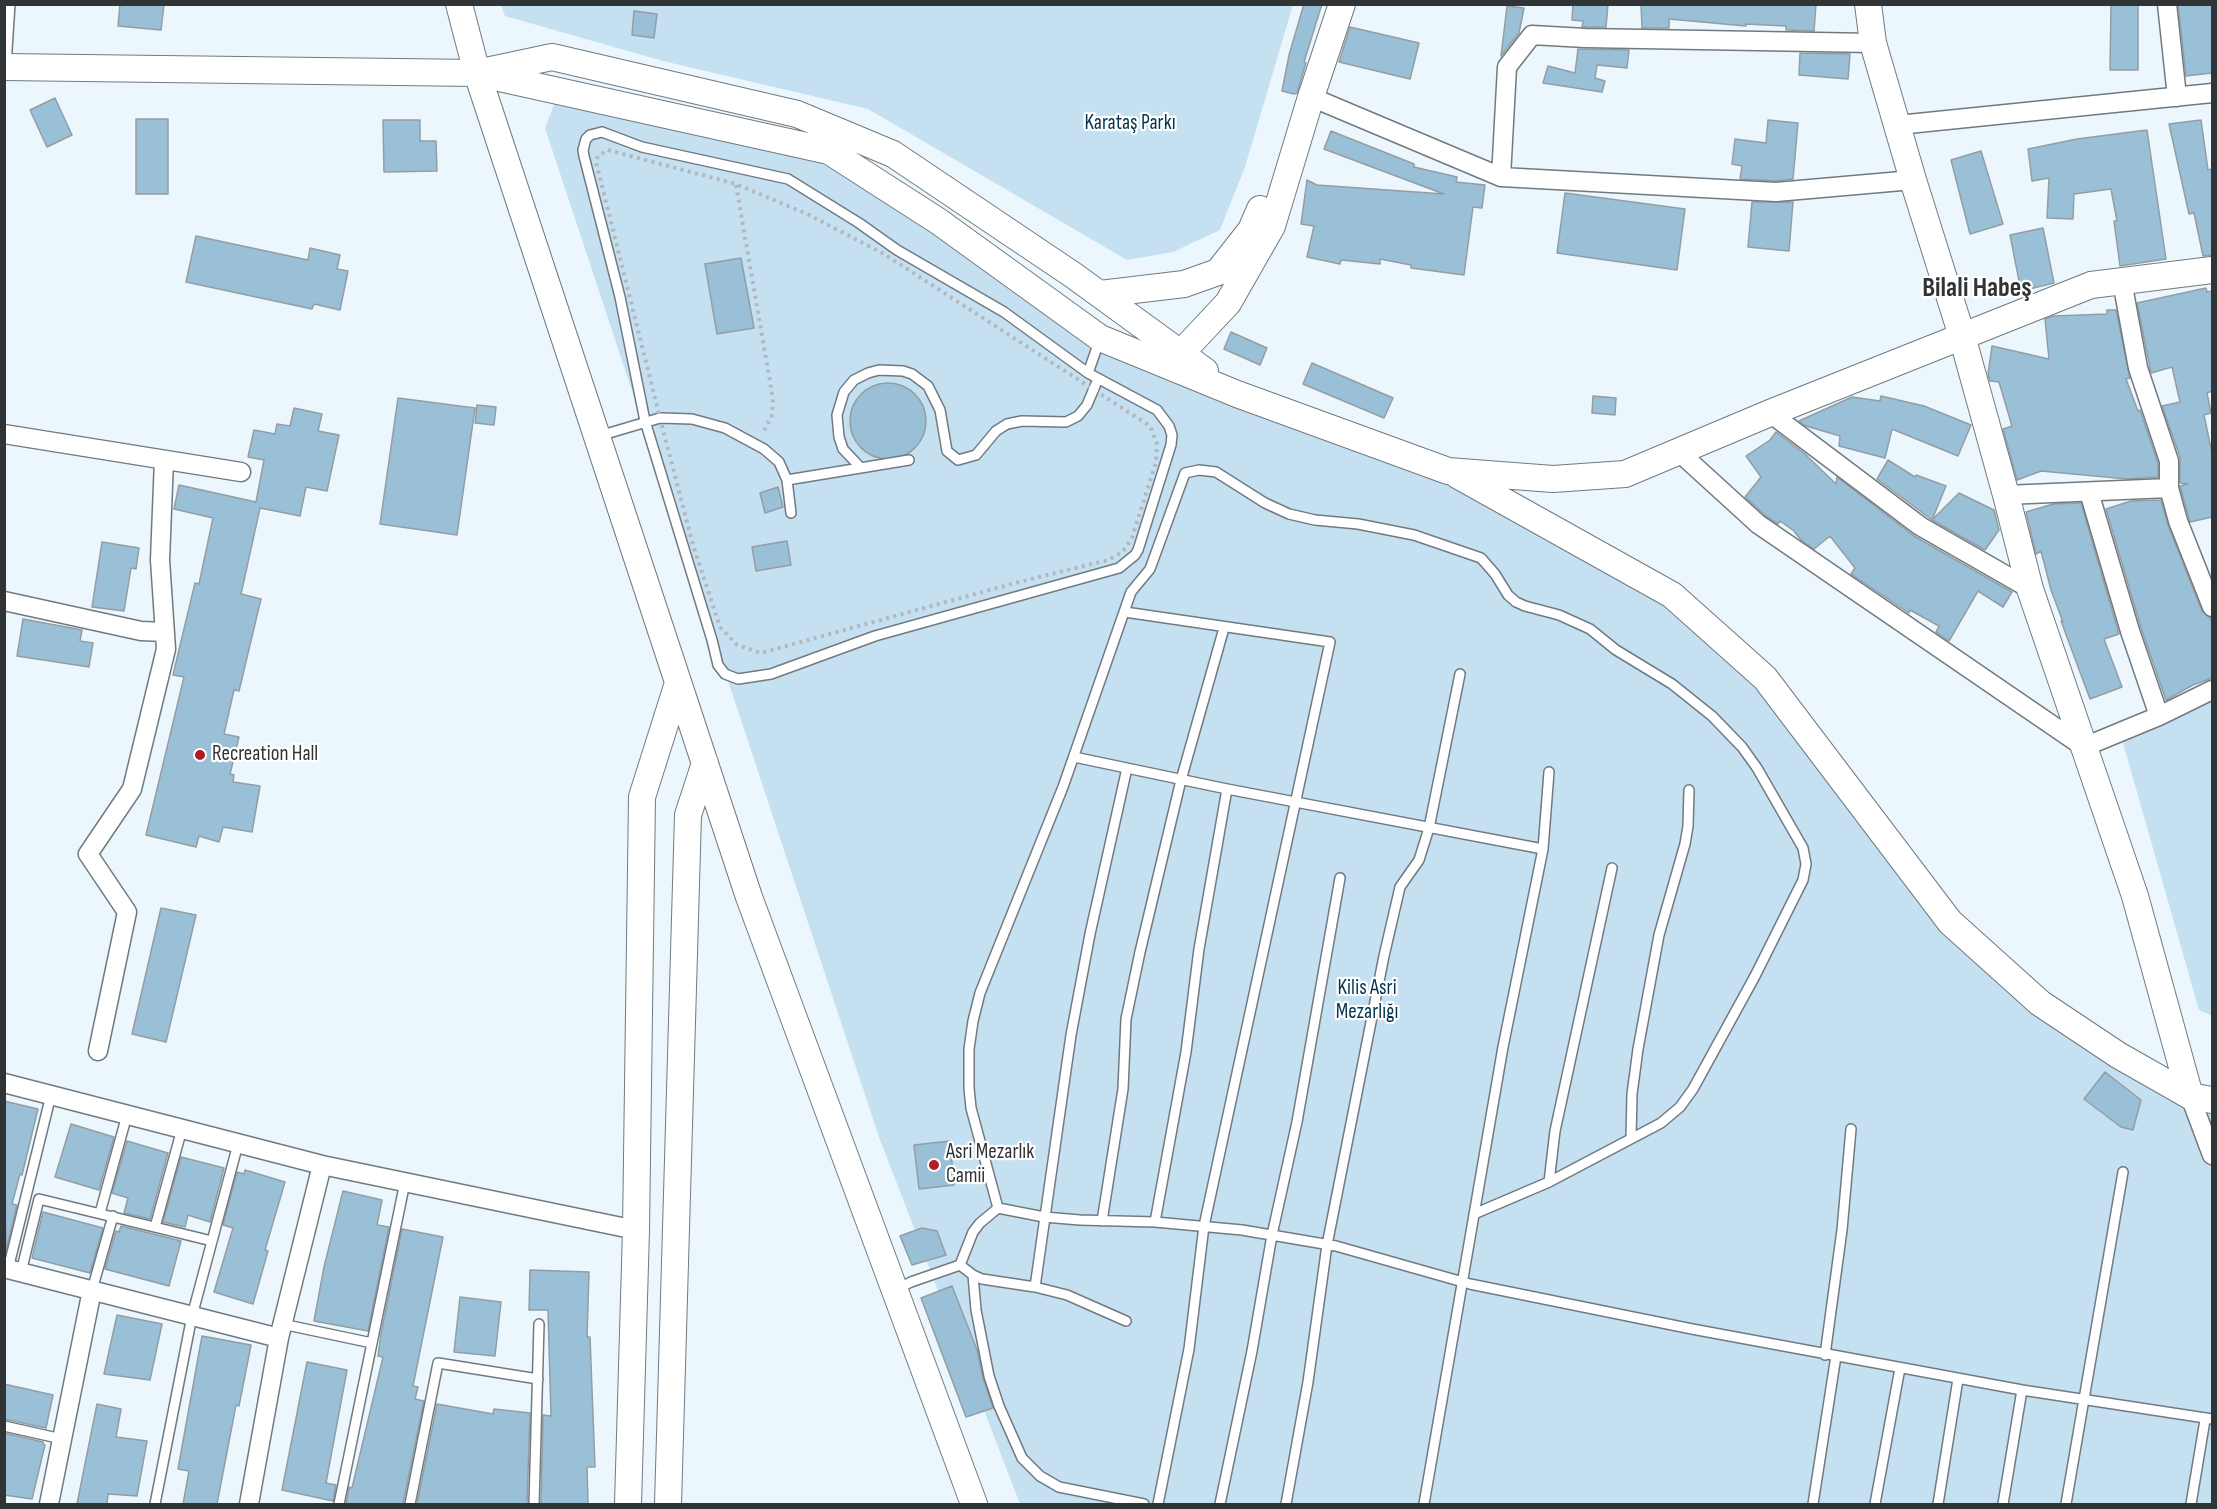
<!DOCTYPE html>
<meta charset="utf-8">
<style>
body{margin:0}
#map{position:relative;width:2217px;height:1509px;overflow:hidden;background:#ecf6fd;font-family:"Sofia Sans Condensed",sans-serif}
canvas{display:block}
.frame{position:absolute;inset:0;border:6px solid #303437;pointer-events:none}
</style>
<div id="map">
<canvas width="2217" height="1509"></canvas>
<div class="frame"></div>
</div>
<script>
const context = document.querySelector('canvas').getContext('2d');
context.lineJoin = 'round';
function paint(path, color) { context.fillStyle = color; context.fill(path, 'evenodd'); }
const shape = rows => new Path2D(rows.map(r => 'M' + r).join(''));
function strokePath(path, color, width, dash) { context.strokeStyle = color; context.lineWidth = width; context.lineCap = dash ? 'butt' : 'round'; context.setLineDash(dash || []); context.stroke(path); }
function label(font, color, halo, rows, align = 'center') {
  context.font = font + ' "Sofia Sans Condensed",sans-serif'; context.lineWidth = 4.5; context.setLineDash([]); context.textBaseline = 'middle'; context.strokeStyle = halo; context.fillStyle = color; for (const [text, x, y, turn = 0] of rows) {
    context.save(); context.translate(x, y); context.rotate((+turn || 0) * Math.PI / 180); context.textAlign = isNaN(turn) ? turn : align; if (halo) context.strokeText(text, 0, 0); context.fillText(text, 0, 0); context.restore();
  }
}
paint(shape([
 [501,5,1293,5,1245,167,1220,230,1173,252,1127,260,868,109,663,61,505,16],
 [562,84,834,153,1114,343,1362,431,1676,597,1769,680,1955,924,2183,1105,2212,1115,2212,1504,1020,1504,879,1137,545,128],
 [2212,698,2212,1016,2199,1010,2121,736]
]), '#c5e0f1');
const building = shape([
 [120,4,164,4,161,30,118,26,120,4],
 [1304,4,1322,4,1304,62,1306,63,1297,93,1294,94,1282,91,1289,55,1304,4],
 [1573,4,1608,4,1606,27,1582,27,1583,21,1572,20,1573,4],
 [1641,4,1816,4,1814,31,1786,30,1786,26,1746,24,1746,26,1669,19,1669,28,1642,28,1641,4],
 [2111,4,2138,4,2138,70,2110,70,2111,4],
 [2178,4,2212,4,2212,73,2186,76,2178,4],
 [1507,6,1524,8,1519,33,1501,56,1507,6],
 [634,11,657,14,654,38,632,35,634,11],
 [1350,27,1419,43,1410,79,1339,62,1350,27],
 [1578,49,1629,50,1627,68,1597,65,1595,78,1605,81,1602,92,1543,83,1548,66,1575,73,1578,49],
 [1800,53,1850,54,1848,79,1799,75,1800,53],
 [55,98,72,135,47,147,30,110,55,98],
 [136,119,168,119,168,194,136,194,136,119],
 [383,120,420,120,420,141,436,141,437,171,384,172,383,120],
 [1768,120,1798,123,1793,179,1776,181,1740,179,1742,166,1732,164,1735,139,1766,143,1768,120],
 [2201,120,2208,170,2212,169,2212,255,2203,256,2194,213,2189,214,2169,124,2201,120],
 [2147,130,2166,259,2120,266,2114,221,2117,221,2111,189,2074,194,2073,219,2047,218,2049,178,2032,181,2028,149,2077,139,2147,130],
 [1331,131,1414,164,1414,167,1457,177,1456,182,1485,185,1482,208,1473,207,1464,275,1411,268,1411,265,1380,259,1380,264,1341,260,1340,264,1307,257,1314,226,1301,224,1307,180,1317,185,1444,194,1324,149,1331,131],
 [1981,151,2003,224,1970,234,1951,160,1981,151],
 [1565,193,1685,209,1677,270,1557,253,1565,193],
 [1752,202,1793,202,1789,251,1748,247,1752,202],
 [2043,228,2054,283,2021,291,2010,235,2043,228],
 [196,236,308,260,310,248,340,255,337,269,348,271,340,310,314,304,312,309,186,282,196,236],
 [741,258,754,328,717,334,705,264,741,258],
 [2206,288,2207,292,2212,291,2212,391,2207,393,2211,413,2204,415,2212,453,2212,517,2190,522,2180,486,2188,484,2180,483,2180,457,2162,406,2180,402,2172,367,2151,373,2137,303,2206,288],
 [2107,310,2116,310,2130,378,2126,379,2138,411,2140,410,2158,463,2158,477,2127,479,2041,471,2017,480,2003,429,2012,426,1999,382,1990,381,1988,374,1992,346,2049,359,2045,319,2053,316,2107,314,2107,310],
 [1231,332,1267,348,1260,365,1224,349,1231,332],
 [1312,363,1393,398,1384,418,1303,384,1312,363],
 '850 421a38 38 0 1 1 76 0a38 38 0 1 1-76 0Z',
 [1593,396,1616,398,1615,415,1592,413,1593,396],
 [1881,396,1924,406,1971,425,1958,456,1892,429,1885,458,1839,446,1840,436,1806,426,1799,421,1852,397,1880,401,1881,396],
 [398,398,475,408,457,535,380,524,398,398],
 [477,405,496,407,494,425,475,423,477,405],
 [294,408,322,414,318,431,339,435,327,491,306,487,300,516,260,508,241,594,261,599,239,691,234,690,224,734,239,737,230,774,234,775,233,782,260,786,252,832,223,827,219,842,199,836,196,847,146,835,184,677,173,675,195,583,199,584,213,518,174,509,179,485,256,502,264,460,248,457,254,430,275,434,277,424,290,426,294,408],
 [1776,432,1805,454,1836,484,1837,477,1914,536,2012,592,2003,607,1978,591,1949,641,1936,632,1939,626,1910,610,1909,613,1851,574,1855,568,1830,536,1814,549,1801,540,1794,531,1780,521,1778,524,1767,517,1745,497,1761,477,1746,456,1770,440,1776,432],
 [1888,460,1915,477,1916,475,1946,486,1932,520,1877,479,1888,460],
 [778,487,783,507,765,513,760,493,778,487],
 [1959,493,1994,510,1999,530,1985,550,1932,520,1959,493],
 [2161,500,2168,525,2202,611,2210,618,2212,623,2212,678,2193,685,2166,700,2141,628,2106,509,2131,501,2161,500],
 [2081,503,2119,634,2104,639,2122,687,2090,699,2061,621,2063,622,2051,590,2041,551,2036,554,2026,512,2053,504,2081,503],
 [787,541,791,565,756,571,752,547,787,541],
 [102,542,139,548,136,569,131,568,124,611,92,607,102,542],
 [23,619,82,630,80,641,93,643,89,667,17,656,23,619],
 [161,908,196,915,166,1042,132,1034,161,908],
 [2105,1072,2141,1100,2133,1130,2121,1127,2084,1099,2105,1072],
 [4,1101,38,1109,22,1175,20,1174,12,1204,17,1205,6,1251,4,1101],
 [71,1124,114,1137,99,1190,55,1177,71,1124],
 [127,1141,168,1153,150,1219,124,1213,128,1198,112,1193,127,1141],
 [950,1141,954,1185,919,1189,914,1145,950,1141],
 [181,1157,224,1168,210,1222,188,1215,185,1227,163,1222,181,1157],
 [245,1170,285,1182,265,1250,268,1251,253,1304,214,1292,233,1228,223,1225,237,1172,244,1174,245,1170],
 [343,1191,382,1200,377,1225,389,1227,368,1331,314,1321,324,1267,343,1191],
 [43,1212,103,1228,90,1273,32,1258,43,1212],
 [121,1226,181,1241,169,1286,105,1269,116,1231,119,1232,121,1226],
 [922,1228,937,1231,946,1255,912,1265,900,1236,922,1228],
 [402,1229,443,1237,413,1386,418,1387,415,1399,424,1401,403,1504,346,1504,349,1487,352,1488,383,1357,378,1356,381,1334,402,1229],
 [530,1270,589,1272,587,1337,590,1337,595,1467,587,1467,588,1504,541,1504,543,1415,551,1416,548,1310,529,1310,530,1270],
 [952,1286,977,1350,983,1378,993,1408,966,1417,921,1298,952,1286],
 [460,1297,501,1302,495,1356,454,1352,460,1297],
 [117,1315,162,1324,150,1380,104,1374,117,1315],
 [202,1336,251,1345,239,1406,236,1405,217,1504,183,1504,189,1471,178,1469,202,1336],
 [307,1362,347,1370,326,1483,336,1485,333,1501,282,1490,307,1362],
 [4,1384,53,1395,46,1428,4,1419,4,1384],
 [97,1404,121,1409,116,1437,147,1441,137,1496,108,1494,107,1504,77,1504,97,1404],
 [437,1404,493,1414,494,1409,530,1413,527,1504,417,1504,437,1404],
 [4,1433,43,1442,43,1444,45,1445,32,1499,4,1495,4,1433]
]);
paint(building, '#9ac0d8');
strokePath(building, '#939da3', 1.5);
const lane = shape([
 [6,65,10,4],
 [602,132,642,147,788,179,859,223,897,250,1004,312,1088,373,1157,410,1169,426,1172,435,1171,445,1138,550,1135,555,1119,568,875,636,771,674,738,679,725,674,718,665,712,640,645,421,620,297,584,156,583,150,586,139,590,135,602,132],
 [1088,373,1100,339],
 [599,436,660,418,692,419,725,428,764,449,779,462,787,480,791,513],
 [860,467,843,449,839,437,837,415,844,392,854,380,868,373,879,370,903,371,912,374,928,386,940,410,947,451,958,460,976,455,996,431,1007,424,1022,421,1066,422,1078,416,1087,405,1098,379],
 [787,480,909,460],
 [1125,612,1330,642,1204,1226,1189,1349,1158,1504],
 [1074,757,1227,789,1543,849],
 [1631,1138,1632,1094,1638,1049,1659,935,1685,844,1688,826,1689,790],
 [1549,1182,1555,1131,1612,868],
 [998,1208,971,1108,969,1088,969,1049,973,1021,980,993,1063,787,1131,592,1150,569,1185,473,1199,470,1216,472,1265,503,1289,514,1315,520,1358,524,1414,535,1481,558,1495,574,1508,595,1516,602,1525,606,1559,615,1590,629,1616,650,1672,684,1712,716,1742,747,1757,768,1803,848,1806,864,1803,880,1755,976,1693,1089,1680,1107,1661,1123,1549,1182,1474,1214],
 [100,1213,127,1115],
 [1102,1221,1123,1089,1126,1019,1140,952,1181,780,1224,628],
 [1155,1222,1186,1052,1199,949,1227,789],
 [155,1227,182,1129],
 [960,1265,973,1232,980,1223,998,1208,1044,1217,1080,1220,1155,1222,1242,1230,1336,1246,1470,1284,1692,1329,2022,1390,2212,1419],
 [960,1265,973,1275,982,1279,1035,1287,1067,1295,1126,1321],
 [8,1269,51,1095],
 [21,1272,39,1199,212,1241],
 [973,1275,976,1310,989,1376,999,1406,1022,1458,1040,1476,1059,1487,1144,1504],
 [1035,1287,1071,1035,1090,934,1127,768],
 [897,1289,911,1282,960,1265],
 [92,1290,113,1216],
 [282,1324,372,1343],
 [1825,1355,1842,1230,1851,1129],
 [4,1426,62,1439],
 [155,1504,192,1316,238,1144],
 [339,1504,405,1182],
 [410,1504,438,1363,538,1379],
 [534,1504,539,1324],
 [1220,1504,1252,1351,1272,1235,1297,1122,1340,878],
 [1286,1504,1308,1382,1327,1245,1384,956,1400,887,1419,860,1429,828,1460,674],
 [1424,1504,1503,1047,1543,849,1549,772],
 [1813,1504,1836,1356],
 [1875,1504,1900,1368],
 [1938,1504,1958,1379],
 [2003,1504,2022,1390],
 [2066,1504,2123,1172],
 [2191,1504,2205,1420]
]);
const street = shape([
 [2167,4,2177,97],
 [1311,97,1501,177,1776,192,1913,180],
 [1898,125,2212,93],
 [1501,177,1507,67,1532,35,1585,38,1873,43],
 [2122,281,2138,368,2169,461,2169,488,2178,521,2212,607],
 [1770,413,1920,526,2030,589],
 [4,434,241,472],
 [1679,452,1758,524,2084,747,2159,716,2212,690],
 [2089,492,2130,631,2159,716],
 [2006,495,2169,488],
 [4,601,141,631,165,632],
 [98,1051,127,912,88,854,132,789,166,649,160,560,164,460],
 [4,1083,322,1165,636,1230],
 [2190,1096,2212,1155],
 [4,1268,279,1338],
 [49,1504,92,1290],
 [249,1504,279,1338,322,1165]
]);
const secondary = shape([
 [459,4,477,73,749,897,974,1504],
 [1868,4,1873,43,1913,180,1962,336,2006,495,2030,589,2135,896,2190,1096],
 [4,67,477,73,829,151,938,221,1100,338,1237,394,1448,471,1553,479,1625,474,1770,413,2091,285,2212,270],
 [486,71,552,57,797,114,893,154,1073,275,1205,371],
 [1100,294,1184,284,1218,272,1251,230,1260,209],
 [1172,365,1181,353,1228,303,1272,226,1311,97,1342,4],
 [1457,475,1672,595,1765,678,1950,922,2040,1003,2118,1055,2190,1096,2212,1100],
 [628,1504,636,1230,642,797,678,683],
 [668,1504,688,815,705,763]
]);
strokePath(lane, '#717a80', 12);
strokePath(street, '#717a80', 21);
strokePath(secondary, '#717a80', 28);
strokePath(shape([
 [608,150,736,184,807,214,884,254,1150,426,1157,444,1156,462,1132,538,1127,546,1121,553,1108,560,1015,583,761,653,737,645,720,627,693,545,660,418,596,162,598,156,608,150],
 [736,185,773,399,772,415,763,433]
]), '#b1b9bf', 4, [3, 4.5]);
strokePath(lane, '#fff', 9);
strokePath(street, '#fff', 18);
strokePath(secondary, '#fff', 26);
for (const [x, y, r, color] of [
 [200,755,6,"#b01e24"],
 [934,1165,6,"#b01e24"]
]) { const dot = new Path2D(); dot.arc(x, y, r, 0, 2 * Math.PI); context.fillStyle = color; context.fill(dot); strokePath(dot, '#fff', 2); }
label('21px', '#00354d', '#fff', [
 ["Karataş Parkı",1130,124],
 ["Kilis Asri",1367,989],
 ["Mezarlığı",1367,1013]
]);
label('21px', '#303437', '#fff', [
 ["Recreation Hall",212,755],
 ["Asri Mezarlık",946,1153],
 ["Camii",946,1177]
], 'left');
label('bold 27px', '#303437', '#fff', [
 ["Bilali Habeş",1977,289]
]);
</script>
